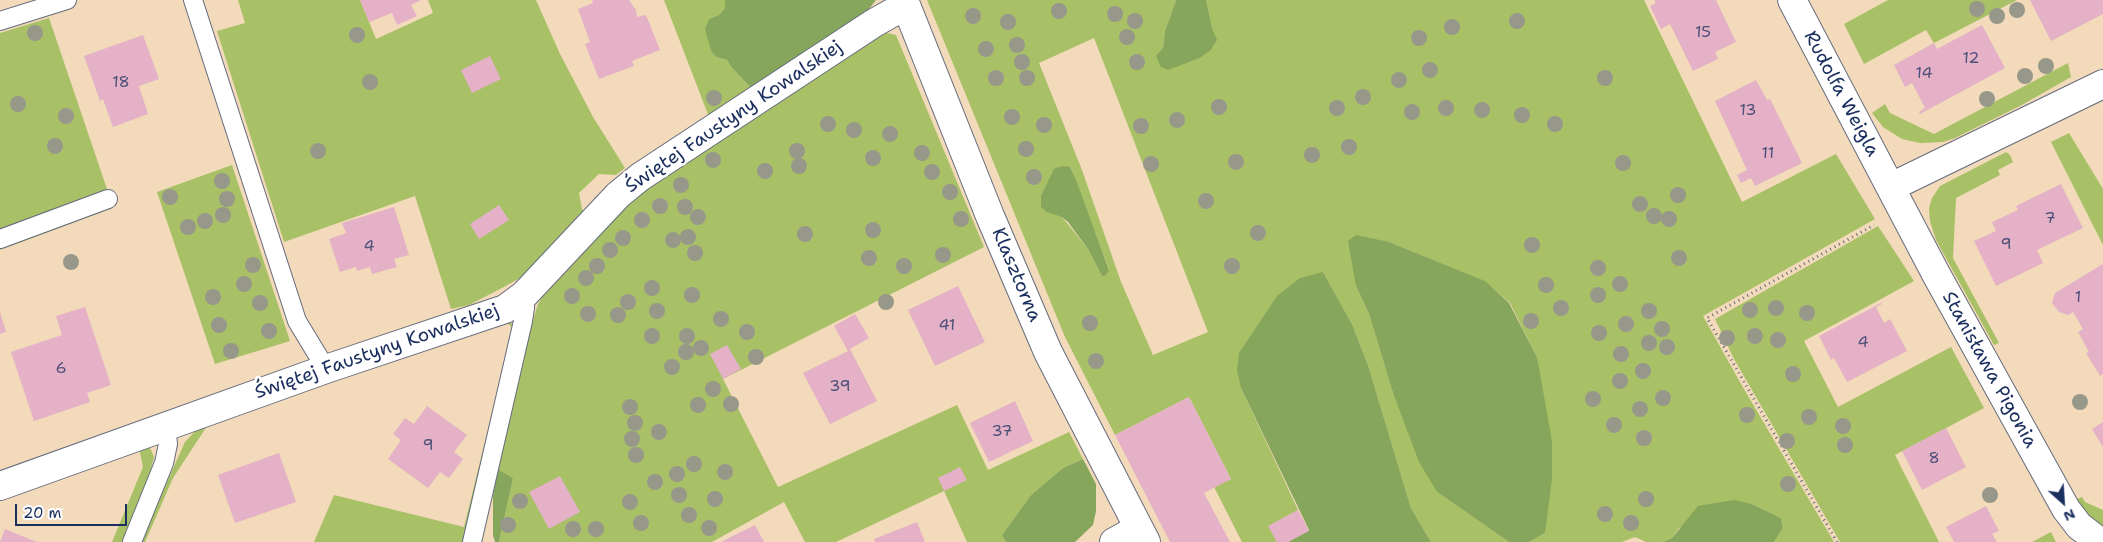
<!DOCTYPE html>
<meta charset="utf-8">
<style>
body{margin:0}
#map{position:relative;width:2103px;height:542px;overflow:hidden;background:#f2daba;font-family:"Shantell Sans",sans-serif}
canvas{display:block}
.north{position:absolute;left:2038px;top:477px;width:50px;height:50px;-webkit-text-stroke:4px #fff;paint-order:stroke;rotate:154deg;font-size:14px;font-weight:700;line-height:20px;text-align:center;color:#1b2f5e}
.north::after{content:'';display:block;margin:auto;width:18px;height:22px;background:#1b2f5e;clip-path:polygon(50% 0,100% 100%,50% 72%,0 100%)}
.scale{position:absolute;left:15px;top:504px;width:112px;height:22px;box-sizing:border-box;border:2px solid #1b2f5e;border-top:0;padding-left:6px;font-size:15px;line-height:18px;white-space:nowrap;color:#1b2f5e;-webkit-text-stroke:4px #fff;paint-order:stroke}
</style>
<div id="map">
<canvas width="2103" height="542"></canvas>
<div class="north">N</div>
<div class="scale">20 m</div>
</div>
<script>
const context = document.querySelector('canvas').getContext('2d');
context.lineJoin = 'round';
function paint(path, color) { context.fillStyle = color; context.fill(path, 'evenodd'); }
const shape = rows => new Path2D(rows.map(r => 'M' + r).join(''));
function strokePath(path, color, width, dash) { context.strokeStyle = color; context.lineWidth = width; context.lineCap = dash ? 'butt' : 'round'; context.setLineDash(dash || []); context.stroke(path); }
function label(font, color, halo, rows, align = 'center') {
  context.font = font + ' "Shantell Sans",sans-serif'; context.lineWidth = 5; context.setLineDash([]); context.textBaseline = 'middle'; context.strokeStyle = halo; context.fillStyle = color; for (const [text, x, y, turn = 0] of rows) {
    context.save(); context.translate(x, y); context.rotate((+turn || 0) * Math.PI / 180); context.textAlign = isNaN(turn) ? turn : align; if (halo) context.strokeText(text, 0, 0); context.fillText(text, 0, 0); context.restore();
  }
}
paint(shape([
 [238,0,360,0,376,39,433,13,428,0,536,0,560,54,593,117,625,168,616,175,599,174,579,193,582,209,587,215,537,265,522,277,500,289,469,305,451,309,415,196,284,242,217,31,245,23],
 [664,0,725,0,725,8,719,15,709,19,706,29,711,51,716,57,727,60,732,68,754,91,709,117],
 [927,0,1176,0,1165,31,1163,48,1186,63,1200,58,1210,51,1213,31,1206,0,1644,0,1742,202,1836,154,1875,219,1703,316,1741,384,1834,542,1774,542,1783,528,1781,518,1752,504,1679,528,1672,538,1663,542,1646,542,1635,537,1622,542,1529,542,1545,533,1537,357,1510,303,1484,281,1389,242,1356,286,1369,314,1393,393,1437,492,1509,542,1431,542,1411,508,1368,365,1352,324,1323,272,1241,388,1298,510,1269,526,1277,542,1242,542,1214,487,1231,479,1189,397,1115,435,1065,337],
 [1094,38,1208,332,1153,355,1121,282,1082,170,1039,63],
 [1070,167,1109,269,1102,276,1088,249,1062,217,1050,178,1054,170],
 [1888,0,2017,0,1934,43,1926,30,1864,64,1844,24],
 [49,18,108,192,0,232,0,33],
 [883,32,896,35,984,247,723,379,778,487,957,405,988,470,1069,432,1083,459,1063,468,1031,495,1002,535,1006,542,967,542,944,491,836,542,805,542,784,502,712,542,499,542,513,478,498,469,528,336,538,304,554,276,643,189],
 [2068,63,2071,77,2020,106,1955,138,1943,142,1920,143,1902,139,1883,127,1872,113,1885,104,1890,113,1934,134],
 [2069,133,2103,189,2103,245,2051,142],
 [2006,152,2010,155,2013,162,1998,170,2000,175,1956,198,1953,258,1999,343,1994,345,1936,240,1930,221,1929,208,1932,198,1940,186],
 [232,165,290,341,215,364,157,192],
 [112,205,113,208,0,250,0,246],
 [1878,226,1914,281,1804,341,1838,407,1951,347,1984,408,1895,455,1939,542,1840,542,1734,359,1715,319],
 [506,316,511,321,513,328,484,466,465,542,314,542,334,495,464,527,513,328,506,322,377,366,384,358,446,339],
 [209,423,173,478,145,542,140,542,185,442,201,425],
 [148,443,154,457,148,480,122,542,112,542,143,467,139,447],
 [2082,497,2085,502,2103,510,2103,526,2093,519,2084,510,2077,499],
 [2051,532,2056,542,2032,542]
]), '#a8c066');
paint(shape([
 [725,0,876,0,865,14,754,91,732,68,727,60,716,57,711,51,705,29,709,19,719,15,725,8],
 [1176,0,1206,0,1213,31,1217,40,1210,51,1200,58,1168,70,1161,67,1156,56,1163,48,1165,31],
 [1062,166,1070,167,1076,180,1109,270,1105,276,1102,276,1088,249,1068,222,1062,217,1047,212,1041,207,1041,196,1054,169],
 [1356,235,1389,242,1485,281,1509,303,1537,357,1552,441,1552,479,1545,533,1529,542,1509,542,1437,492,1419,462,1393,393,1369,314,1356,286,1348,241],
 [1323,272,1352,324,1368,365,1411,508,1431,542,1288,542,1309,530,1241,388,1237,370,1239,353,1277,296,1300,278],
 [1083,459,1096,484,1096,511,1093,525,1075,542,1006,542,1002,535,1031,495,1063,468],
 [498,469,513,478,499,542,495,542,493,535,493,496],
 [1734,500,1752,504,1781,518,1783,528,1774,542,1663,542,1672,538,1698,506]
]), '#86a65b');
paint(shape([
 [360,0,421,0,411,5,417,16,397,25,392,13,369,22],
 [592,0,629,0,636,10,637,17,646,15,660,50,632,61,634,66,599,79,585,44,590,42,578,9,593,3],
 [1654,0,1716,0,1736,42,1715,52,1718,59,1693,71,1670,24,1661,29,1650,6,1656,3],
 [2030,0,2103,0,2103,14,2051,41],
 [1982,25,2005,68,1920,114,1919,112,1925,108,1912,83,1905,87,1894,65,1934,43,1937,49],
 [143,35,159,79,139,86,148,114,113,127,103,99,100,101,84,56],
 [490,56,501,79,472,93,461,70],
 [1756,80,1767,100,1770,99,1802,163,1755,186,1751,178,1741,183,1737,175,1747,170,1715,101],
 [2061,184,2083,228,2037,250,2043,263,1996,286,1974,241,1996,231,1992,222,2018,210,2016,206],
 [499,205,509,220,479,239,470,224],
 [394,207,409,255,394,259,397,267,372,274,370,267,357,271,356,267,340,272,329,239,346,233,342,223],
 [2103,264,2103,374,2100,376,2086,353,2089,352,2078,332,2083,329,2073,312,2068,315,2059,312,2052,303,2055,293],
 [958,286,985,342,935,366,908,310],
 [1881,303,1882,304,1876,307,1884,323,1890,319,1907,351,1847,382,1834,358,1831,360,1819,336],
 [85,307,111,385,87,393,90,402,34,421,11,352,62,335,56,316],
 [0,312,6,332,0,334],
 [855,314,869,338,850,349,877,401,830,424,803,373,848,351,834,326],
 [727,345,741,369,723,379,710,354],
 [1189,397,1231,479,1204,493,1230,542,1170,542,1115,435],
 [1015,401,1033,441,989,462,970,423],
 [427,406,467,435,454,452,463,459,449,478,440,472,428,488,388,459,401,440,393,434,405,418,414,424],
 [2103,422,2103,447,2092,429],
 [1946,428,1966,467,1922,490,1902,451],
 [279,453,296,502,235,523,218,475],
 [960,467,967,480,944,491,938,478],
 [560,476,580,512,549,529,529,492],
 [1986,506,1999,531,1992,534,1997,542,1954,542,1946,527],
 [1298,510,1309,531,1288,542,1277,542,1268,526],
 [917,522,925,542,875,542,874,539],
 [755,525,764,542,721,542],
 [5,529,37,542,0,542]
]), '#e4b1c6');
const service = shape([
 [193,0,297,321,326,369],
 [0,21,67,0],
 [0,239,108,199],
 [132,542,164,463,168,444,166,426],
 [472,542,523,321,525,308,524,295]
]);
const minor = shape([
 [904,0,990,216,1048,352,1146,542],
 [1792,0,1936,274,2066,509,2079,526,2100,542],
 [1891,187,2103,84],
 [0,486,326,369,505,309,524,295,618,195,640,177,874,23,906,5],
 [1114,542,1139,528]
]);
strokePath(service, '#666b7e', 20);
strokePath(minor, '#666b7e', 30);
strokePath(shape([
 [1837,542,1707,318,1874,225]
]), '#666b7e', 3, [1, 4]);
strokePath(service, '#fff', 18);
strokePath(minor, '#fff', 28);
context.fillStyle = '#979889';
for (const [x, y] of [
 [1977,9],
 [2017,10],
 [1059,11],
 [1115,14],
 [973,16],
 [1997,16],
 [1135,21],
 [1517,21],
 [1008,22],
 [1452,27],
 [35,33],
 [357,35],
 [1127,37],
 [1419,38],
 [1017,45],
 [986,49],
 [1022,62],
 [1137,62],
 [2046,66],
 [1430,70],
 [2025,76],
 [996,78],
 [1027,78],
 [1605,78],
 [1399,80],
 [370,82],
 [1363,97],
 [714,98],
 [1987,99],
 [18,104],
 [1219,107],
 [1337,108],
 [1446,108],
 [1482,110],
 [1412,112],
 [1522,115],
 [66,116],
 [1012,117],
 [1177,120],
 [828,124],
 [1555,124],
 [1044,125],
 [1141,126],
 [854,130],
 [890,134],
 [55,146],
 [1349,147],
 [1026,149],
 [318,151],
 [797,151],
 [922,153],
 [1312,155],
 [873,158],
 [713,160],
 [1236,162],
 [1623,163],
 [1151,164],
 [799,166],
 [765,171],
 [932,172],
 [1034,177],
 [222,181],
 [681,185],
 [950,192],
 [1678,195],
 [170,197],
 [227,199],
 [1206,201],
 [1640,204],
 [660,206],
 [685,207],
 [223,215],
 [1654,216],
 [698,217],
 [961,219],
 [1669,219],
 [642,220],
 [205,221],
 [188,227],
 [873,230],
 [1258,233],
 [805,234],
 [688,237],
 [623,238],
 [673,240],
 [1532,245],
 [610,250],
 [695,253],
 [943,255],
 [869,258],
 [1679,258],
 [71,262],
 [253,265],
 [597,266],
 [904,266],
 [1232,266],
 [1598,268],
 [586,278],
 [244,284],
 [1620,284],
 [1546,285],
 [652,288],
 [692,295],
 [1598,295],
 [572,296],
 [213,297],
 [628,302],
 [886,302],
 [260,303],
 [1561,308],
 [1776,308],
 [1750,310],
 [657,311],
 [1649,311],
 [1807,313],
 [588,314],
 [618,315],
 [721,319],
 [1531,321],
 [1090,323],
 [1626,324],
 [219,325],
 [1662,329],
 [269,331],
 [747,332],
 [1599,333],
 [652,336],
 [687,336],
 [1755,336],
 [1727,338],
 [1778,340],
 [1649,343],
 [1667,347],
 [701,348],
 [231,351],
 [686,352],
 [1621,354],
 [756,357],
 [1096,361],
 [672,367],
 [1643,371],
 [1793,374],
 [1620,381],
 [713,389],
 [1663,398],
 [1593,399],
 [2080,402],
 [731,404],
 [698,405],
 [630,407],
 [1640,409],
 [1747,415],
 [1809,417],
 [635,423],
 [1614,425],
 [1843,426],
 [659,432],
 [1644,438],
 [632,439],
 [1787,441],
 [1845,445],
 [636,455],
 [694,464],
 [725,472],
 [677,474],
 [655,482],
 [1788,484],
 [679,495],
 [1990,495],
 [715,499],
 [1646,499],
 [520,501],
 [630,502],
 [1605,514],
 [689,515],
 [641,523],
 [1631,523],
 [508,525],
 [709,528],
 [573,529],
 [596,529]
]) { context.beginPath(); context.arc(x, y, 8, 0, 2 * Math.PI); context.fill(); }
label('16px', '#4d5078', null, [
 ["15",1703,33],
 ["12",1971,59],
 ["14",1924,74],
 ["18",121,83],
 ["13",1748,111],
 ["11",1768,154],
 ["7",2050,219],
 ["9",2006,245],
 ["4",369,247],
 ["1",2078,298],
 ["41",947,326],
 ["4",1863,343],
 ["6",61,369],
 ["39",840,387],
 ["37",1002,432],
 ["9",428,446],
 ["8",1934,459]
]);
label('19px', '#1b2f5e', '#fff', [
 ["Rudolfa Weigla",1841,94,62],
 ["Świętej Faustyny Kowalskiej",734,117,-34],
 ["Klasztorna",1016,275,67],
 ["Świętej Faustyny Kowalskiej",377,352,-19],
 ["Stanisława Pigonia",1989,370,61]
]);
</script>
